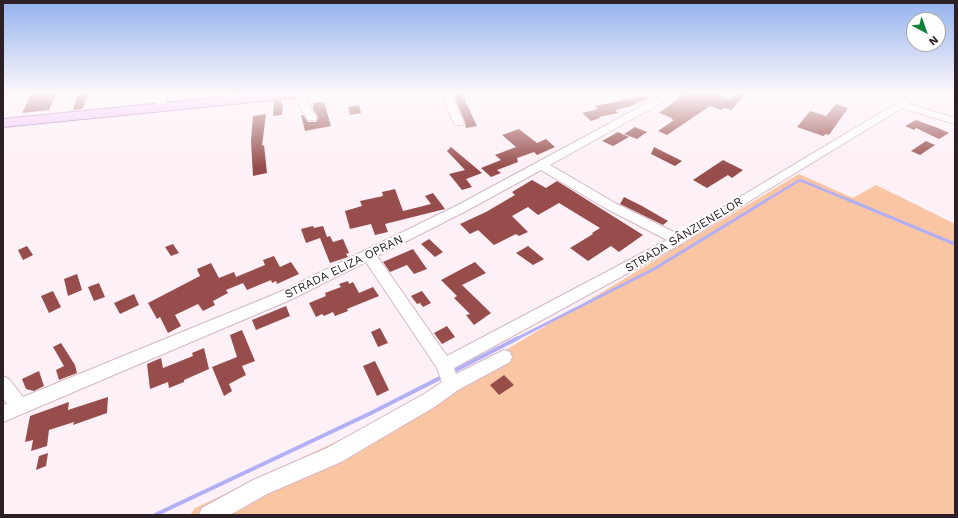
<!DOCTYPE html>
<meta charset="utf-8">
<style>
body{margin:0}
#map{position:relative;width:958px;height:518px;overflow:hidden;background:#fdf0f6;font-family:"Work Sans",sans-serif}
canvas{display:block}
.frame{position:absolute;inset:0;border:4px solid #2c2026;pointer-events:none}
.north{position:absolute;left:906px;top:12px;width:40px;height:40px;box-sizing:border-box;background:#fff;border:1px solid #aba6a8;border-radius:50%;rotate:139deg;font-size:11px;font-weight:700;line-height:16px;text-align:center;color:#2c2026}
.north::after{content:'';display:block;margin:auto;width:14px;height:18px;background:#0f8138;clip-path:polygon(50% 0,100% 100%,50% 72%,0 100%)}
</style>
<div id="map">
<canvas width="958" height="518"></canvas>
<div class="frame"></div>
<div class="north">N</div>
</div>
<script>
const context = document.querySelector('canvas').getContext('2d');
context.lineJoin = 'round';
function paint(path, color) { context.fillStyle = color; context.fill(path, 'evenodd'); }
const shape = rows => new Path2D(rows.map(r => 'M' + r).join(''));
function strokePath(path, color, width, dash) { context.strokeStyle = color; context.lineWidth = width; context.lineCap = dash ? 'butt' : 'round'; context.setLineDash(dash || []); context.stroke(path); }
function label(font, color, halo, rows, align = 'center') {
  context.font = font + ' "Work Sans",sans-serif'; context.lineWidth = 4; context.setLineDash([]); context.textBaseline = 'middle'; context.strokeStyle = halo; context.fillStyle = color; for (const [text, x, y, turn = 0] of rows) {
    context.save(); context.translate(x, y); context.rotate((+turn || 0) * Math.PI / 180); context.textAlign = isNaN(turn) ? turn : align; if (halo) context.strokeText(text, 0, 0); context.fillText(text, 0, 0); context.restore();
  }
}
paint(shape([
 [799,174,853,198,876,185,955,224,955,515,190,515,195,508,414,405]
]), '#fac5a3');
strokePath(shape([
 [765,201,800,180,851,201]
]), '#b3aff5', 2.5);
strokePath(shape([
 [849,200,955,244],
 [516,339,654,269,767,200]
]), '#b3aff5', 3);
strokePath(shape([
 [452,372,518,338],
 [155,515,369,414,444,376]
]), '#b3aff5', 4);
paint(shape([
 [31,94,56,94,49,110,22,113],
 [78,94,89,94,82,109,73,110],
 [453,94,462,94,477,126,466,128,465,122],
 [684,94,715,94,730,99,737,94,746,94,731,110,725,108,721,110,710,106,667,135,658,131,674,120,671,119,672,118,659,113],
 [648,95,649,98,628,107,615,110,618,113,599,117,600,118,591,121,582,113,598,109,595,106],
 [274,101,281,101,281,105,283,104,282,115,273,116],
 [324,102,331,126,305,131,301,115,303,115,308,122,316,122,318,117,313,109,313,103],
 [836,104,848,108,829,135,826,134,823,136,797,127,810,111,826,116],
 [359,105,361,113,350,115,348,107],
 [266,114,262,146,264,145,267,173,253,176,251,141,253,116],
 [916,120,938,128,949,133,939,139,916,128,914,130,905,126],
 [635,127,647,132,637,139,624,134],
 [519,129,537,143,546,139,555,147,537,155,534,152,517,158,518,162,497,170,501,173,491,177,481,168,501,160,495,155,516,147,502,135],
 [618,132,629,137,613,146,602,141],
 [926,141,935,145,920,155,911,151],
 [451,147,482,173,466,179,472,187,462,190,449,174,465,170,447,151],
 [654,147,682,161,675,166,651,154],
 [723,160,743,170,732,178,728,175,707,188,693,180],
 [532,180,546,188,557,181,643,235,619,252,611,246,588,261,570,248,593,234,592,233,600,228,559,203,538,215,528,207,512,216,528,232,519,236,516,234,494,245,478,230,470,234,460,224,486,212,515,195,512,192],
 [395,189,403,211,431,204,425,196,433,193,445,209,385,224,388,232,375,235,371,224,350,229,345,211,362,206,360,201,383,196,382,192],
 [624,197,642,206,668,221,663,225,620,204],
 [313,226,314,228,323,226,327,237,330,236,333,242,343,239,349,253,346,254,348,257,330,263,320,238,306,243,301,229],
 [429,239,443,252,435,257,421,244],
 [173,244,179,253,171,256,165,247],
 [27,246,33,255,23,260,18,250],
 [528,246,544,259,533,265,516,253],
 [413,249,427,269,414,274,407,265,390,272,383,262],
 [274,256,280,267,291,262,299,274,277,284,276,281,272,283,271,280,247,290,243,283,226,290,228,293,213,301,215,305,203,311,198,304,175,315,181,326,168,333,160,317,157,319,148,303,200,276,197,269,211,263,219,278,234,272,236,277,265,265,263,260],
 [475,262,486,273,462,285,491,313,474,325,466,315,470,314,454,298,457,296,441,280],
 [77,274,82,290,68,296,64,279],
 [348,281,349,284,353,282,359,293,373,287,379,296,347,309,348,311,335,316,333,312,324,316,322,314,316,317,309,303,326,296,325,293,341,287,339,284],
 [99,283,105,297,94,301,88,287],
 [53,291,61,307,49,313,41,296],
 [422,291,431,303,423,307,420,303,417,304,411,296],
 [134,294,139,305,120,314,114,303],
 [286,306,290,316,256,330,252,320],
 [447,326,455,337,442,344,434,333],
 [380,328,388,343,378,347,371,332],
 [242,330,255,361,242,366,246,375,229,384,232,391,224,396,212,367,237,357,230,335],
 [61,343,75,365,77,373,59,380,56,370,64,366,53,347],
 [204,348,209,369,184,380,184,382,169,388,168,382,150,389,147,364,161,358,163,368,193,356,192,353],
 [375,361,389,390,377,396,363,366],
 [39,371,44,386,34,391,26,389,22,379],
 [504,375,514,385,499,395,490,385],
 [108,397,107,413,73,425,74,422,49,430,47,446,31,451,33,440,25,442,30,416,69,402,68,410],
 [48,453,46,466,36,470,39,456]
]), '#974d4c');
const minor = shape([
 [158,94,168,94,165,107,160,110,155,107,158,94],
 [296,94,306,94,306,100,317,118,316,120,308,120,296,100,296,94],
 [441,94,451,94,464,123,463,125,455,125,454,123,441,94],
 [664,94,677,94,550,165,615,203,678,234,912,94,924,94,909,104,955,118,955,124,902,108,764,192,683,243,454,368,456,374,504,350,510,352,512,357,510,362,458,390,436,406,341,462,267,494,230,515,199,515,202,508,253,480,327,448,424,394,442,382,437,368,366,262,290,300,3,422,3,405,7,404,3,398,3,376,9,379,23,397,280,292,458,205,664,94],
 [541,170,607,209,667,240,447,356,377,256,466,211,541,170]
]);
const major = shape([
 [254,94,300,94,298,97,294,98,3,127,3,119,254,94]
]);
strokePath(minor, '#d5b7c4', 2);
strokePath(major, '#a66fb2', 2);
paint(minor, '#fff');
paint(major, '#f1c2fe');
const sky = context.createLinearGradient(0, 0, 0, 167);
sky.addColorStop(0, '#93b2ed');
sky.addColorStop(0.56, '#fef8fb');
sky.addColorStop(1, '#fef8fb00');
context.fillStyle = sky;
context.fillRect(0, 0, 958, 167);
label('12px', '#2c2026', '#fff', [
 ["STRADA SÂNZIENELOR",684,235,-31],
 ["STRADA ELIZA OPRAN",344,267,-26]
]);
</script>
